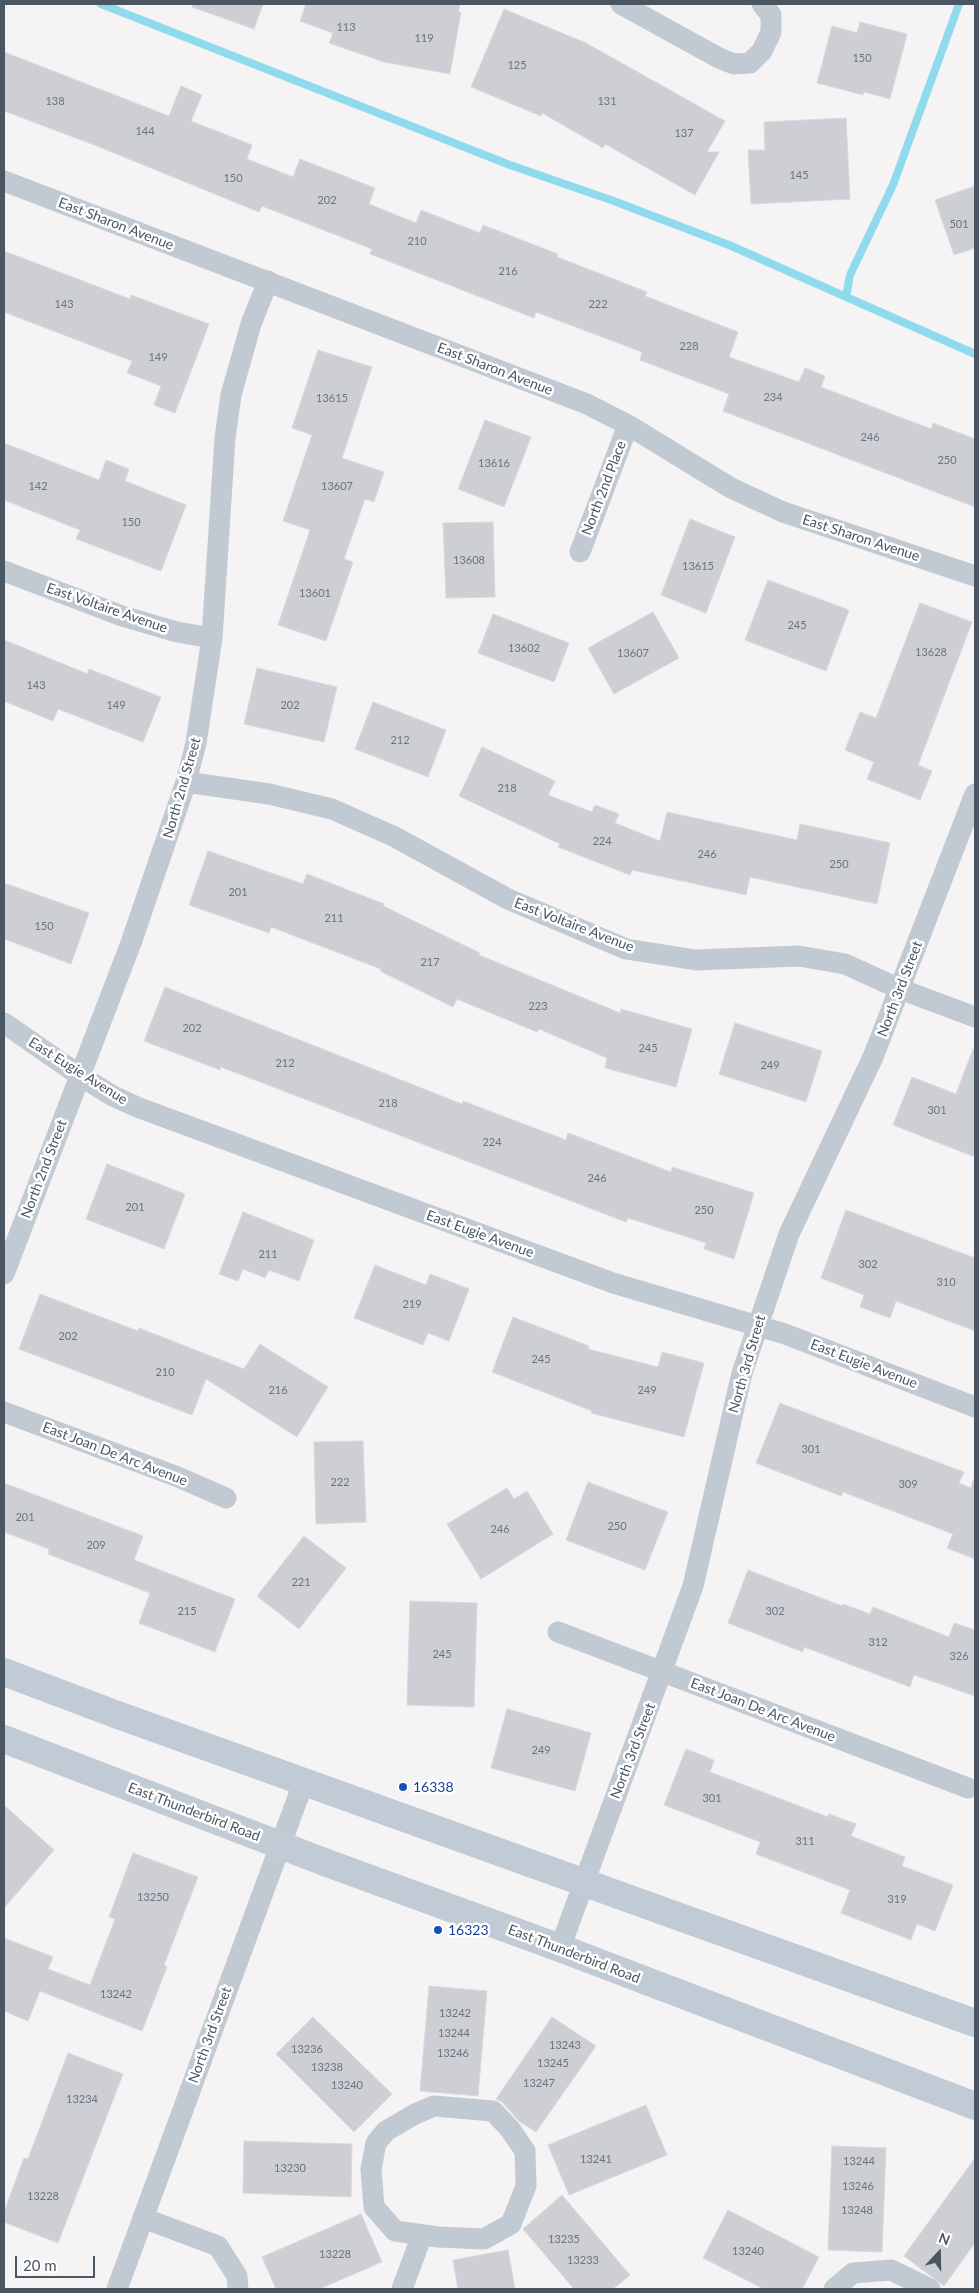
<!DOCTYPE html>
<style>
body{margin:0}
#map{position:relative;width:979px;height:2293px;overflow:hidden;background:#f5f3f3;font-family:Lato,sans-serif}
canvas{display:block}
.frame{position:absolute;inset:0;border:5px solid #4a5661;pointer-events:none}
.north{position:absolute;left:914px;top:2228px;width:50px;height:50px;-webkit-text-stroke:4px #fff;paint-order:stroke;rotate:21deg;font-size:14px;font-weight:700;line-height:20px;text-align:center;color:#4a5661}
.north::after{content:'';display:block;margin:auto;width:18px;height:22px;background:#4a5661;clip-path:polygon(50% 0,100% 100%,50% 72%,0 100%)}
.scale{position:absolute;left:15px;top:2256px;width:80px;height:22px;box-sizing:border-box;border:2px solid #4a5661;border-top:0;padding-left:6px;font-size:15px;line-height:18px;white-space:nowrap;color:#4a5661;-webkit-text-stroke:4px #fff;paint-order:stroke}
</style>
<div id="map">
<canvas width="979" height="2293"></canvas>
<div class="frame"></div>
<div class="north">N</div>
<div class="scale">20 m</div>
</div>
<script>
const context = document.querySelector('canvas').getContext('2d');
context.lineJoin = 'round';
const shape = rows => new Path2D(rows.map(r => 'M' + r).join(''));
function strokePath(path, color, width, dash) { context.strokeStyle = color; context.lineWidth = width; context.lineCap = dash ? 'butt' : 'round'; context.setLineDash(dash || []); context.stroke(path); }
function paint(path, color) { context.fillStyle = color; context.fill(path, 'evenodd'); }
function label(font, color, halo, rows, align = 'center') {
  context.font = font + ' Lato,sans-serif'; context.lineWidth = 5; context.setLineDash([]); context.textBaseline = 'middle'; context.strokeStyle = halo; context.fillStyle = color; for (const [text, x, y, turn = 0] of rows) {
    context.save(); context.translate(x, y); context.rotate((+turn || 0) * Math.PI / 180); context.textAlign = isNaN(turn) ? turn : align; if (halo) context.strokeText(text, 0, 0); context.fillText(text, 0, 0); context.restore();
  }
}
strokePath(shape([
 [101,4,510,165,611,200,729,245,975,354],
 [846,297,850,275,893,185,959,4]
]), '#90daee', 8);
const building = shape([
 [193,4,263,4,254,29,192,7,193,4],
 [306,4,460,4,458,12,461,12,450,74,384,62,329,43,333,33,300,21,306,4],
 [504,9,586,43,725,121,707,152,719,152,695,195,605,144,603,148,542,113,541,116,471,87,504,9],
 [860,22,907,34,890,99,864,92,863,95,817,83,832,26,857,33,860,22],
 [4,52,169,116,181,86,202,95,191,121,252,145,247,159,293,177,300,159,375,188,369,204,416,223,421,210,480,233,483,225,558,254,557,257,647,292,645,296,738,332,729,357,799,382,805,368,825,376,821,387,931,429,933,423,975,439,975,507,723,411,729,394,640,360,642,352,536,312,534,318,370,254,372,249,262,206,259,212,97,146,4,111,4,52],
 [846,118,850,199,751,204,748,150,765,150,764,122,846,118],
 [975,186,975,248,954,255,935,200,975,186],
 [4,251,130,299,131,295,209,324,175,413,154,405,161,386,127,373,132,361,4,312,4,251],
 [318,350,372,367,342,458,384,472,374,502,365,499,344,559,353,562,326,641,278,625,310,530,283,521,312,435,292,428,318,350],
 [485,420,531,437,504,507,458,489,485,420],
 [4,443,99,480,106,460,129,469,125,481,186,505,161,571,76,539,80,530,4,500,4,443],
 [690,519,735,537,706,613,661,595,690,519],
 [493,522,495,597,446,598,443,523,493,522],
 [768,580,849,610,826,671,745,640,768,580],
 [920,603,972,622,918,765,932,771,920,800,867,779,874,762,845,750,860,712,876,718,920,603],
 [653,612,679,658,614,694,588,648,653,612],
 [493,614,569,643,554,682,478,653,493,614],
 [4,640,88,674,89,669,161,697,143,742,58,709,53,721,4,701,4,640],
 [257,668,337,687,324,742,244,724,257,668],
 [373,702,446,730,428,777,355,749,373,702],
 [482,747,555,781,548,795,592,812,595,805,619,814,615,823,660,841,667,812,797,840,800,824,890,843,877,904,750,877,746,895,632,870,630,875,558,847,560,844,459,796,482,747],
 [208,851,303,884,307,874,384,904,383,906,480,953,479,955,620,1013,621,1009,692,1029,676,1087,605,1068,607,1058,539,1029,537,1032,457,999,453,1007,380,971,381,969,271,927,269,933,189,905,208,851],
 [4,883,89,913,71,964,4,939,4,883],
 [165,987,462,1104,463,1101,566,1140,568,1133,671,1172,672,1167,754,1193,734,1259,704,1249,706,1243,628,1218,626,1222,221,1067,220,1070,144,1041,165,987],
 [735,1023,822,1051,806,1102,719,1074,735,1023],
 [973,1049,975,1049,975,1157,893,1125,912,1077,956,1094,973,1049],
 [107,1164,185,1194,164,1249,86,1219,107,1164],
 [846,1210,975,1258,975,1331,896,1301,890,1318,860,1307,864,1295,821,1278,846,1210],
 [243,1212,314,1240,299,1281,269,1270,265,1278,243,1269,238,1281,219,1274,243,1212],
 [375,1265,426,1285,430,1274,469,1289,449,1341,428,1333,423,1345,354,1318,375,1265],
 [40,1294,138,1331,139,1328,244,1369,260,1344,328,1387,297,1437,206,1379,192,1415,19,1349,40,1294],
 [513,1317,589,1346,588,1349,658,1367,662,1352,704,1363,684,1437,591,1413,592,1411,492,1372,513,1317],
 [780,1403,964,1472,959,1483,971,1488,973,1480,975,1480,975,1559,947,1548,953,1534,843,1492,841,1496,756,1463,780,1403],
 [363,1441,366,1522,316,1524,314,1442,363,1441],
 [588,1482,668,1512,645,1570,566,1540,588,1482],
 [4,1483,143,1536,134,1560,235,1599,215,1652,139,1623,150,1593,48,1554,49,1549,4,1532,4,1483],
 [507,1488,514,1499,527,1491,553,1534,481,1579,447,1524,507,1488],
 [304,1536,346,1568,299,1629,257,1596,304,1536],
 [748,1570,842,1606,843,1604,870,1614,873,1607,949,1637,954,1623,975,1630,975,1696,914,1675,910,1687,804,1647,803,1652,728,1623,748,1570],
 [410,1601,477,1603,474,1707,407,1705,410,1601],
 [507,1709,591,1733,575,1791,491,1768,507,1709],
 [686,1749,714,1760,710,1772,828,1817,829,1814,856,1824,851,1836,905,1857,902,1866,953,1885,935,1931,917,1924,911,1940,841,1913,850,1890,756,1854,760,1842,664,1805,686,1749],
 [4,1805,54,1850,4,1908,4,1805],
 [133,1853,198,1877,164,1965,167,1967,142,2031,40,1991,28,2021,4,2011,4,1938,53,1957,48,1969,90,1985,115,1919,109,1917,133,1853],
 [429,1986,487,1991,478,2096,420,2091,429,1986],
 [313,2017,392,2094,354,2132,276,2054,313,2017],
 [552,2017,596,2046,536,2132,519,2121,502,2102,496,2099,552,2017],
 [68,2053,123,2074,58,2243,4,2222,4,2212,24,2158,28,2159,68,2053],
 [646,2105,667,2155,569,2195,548,2145,646,2105],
 [244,2141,352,2144,351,2197,243,2193,244,2141],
 [832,2146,886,2148,882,2252,828,2250,832,2146],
 [975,2158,975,2243,944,2286,904,2256,975,2158],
 [562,2195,630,2275,613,2289,574,2289,523,2229,562,2195],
 [728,2210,819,2257,802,2289,764,2289,703,2258,728,2210],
 [361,2214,382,2262,319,2289,276,2289,262,2257,361,2214],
 [508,2250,515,2289,458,2289,453,2260,508,2250]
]);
paint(building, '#cdcfd5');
strokePath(building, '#d7d9de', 1);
strokePath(shape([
 [621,4,719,58,734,64,750,63,762,51,771,32,771,15,762,4],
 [4,181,587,404,628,425,731,488,783,512,975,576],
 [580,552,628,425],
 [4,571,122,616,177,632,212,638],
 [186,782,269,794,332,809,395,837,508,899,626,949,696,960,799,956,845,964,900,989,975,1017],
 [4,1023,79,1075,113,1096,137,1107,613,1283,785,1334,975,1407],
 [4,1274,131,943,186,782,196,743,212,638,225,438,231,395,251,324,268,281],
 [4,1412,178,1477,226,1498],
 [558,1632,968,1788],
 [560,1948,693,1586,742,1373,789,1234,873,1057,975,794],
 [434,2106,493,2111,510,2129,525,2151,526,2186,511,2224,484,2239,438,2237,395,2231,374,2207,371,2169,376,2143,386,2131,415,2114,434,2106],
 [143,2218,218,2246,237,2276,238,2289],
 [117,2289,304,1781],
 [402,2289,422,2235],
 [834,2289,853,2273,891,2270,930,2289]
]), '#c1cad2', 21);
strokePath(shape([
 [4,1672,115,1714,975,2023],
 [4,1739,327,1863,560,1948,975,2106]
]), '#c1cbd6', 28);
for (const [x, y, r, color] of [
 [403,1787,5,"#1a4fb4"],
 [438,1930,5,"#1a4fb4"]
]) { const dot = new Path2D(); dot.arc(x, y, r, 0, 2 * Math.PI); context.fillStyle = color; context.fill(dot); strokePath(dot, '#fff', 2); }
label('11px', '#6b747e', null, [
 ["113",346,27],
 ["119",424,38],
 ["150",862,58],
 ["125",517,65],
 ["138",55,101],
 ["131",607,101],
 ["144",145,131],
 ["137",684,133],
 ["145",799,175],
 ["150",233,178],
 ["202",327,200],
 ["501",959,224],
 ["210",417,241],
 ["216",508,271],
 ["143",64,304],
 ["222",598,304],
 ["228",689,346],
 ["149",158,357],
 ["234",773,397],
 ["13615",332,398],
 ["246",870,437],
 ["250",947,460],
 ["13616",494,463],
 ["142",38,486],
 ["13607",337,486],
 ["150",131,522],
 ["13608",469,560],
 ["13615",698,566],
 ["13601",315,593],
 ["245",797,625],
 ["13602",524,648],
 ["13628",931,652],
 ["13607",633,653],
 ["143",36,685],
 ["149",116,705],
 ["202",290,705],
 ["212",400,740],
 ["218",507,788],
 ["224",602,841],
 ["246",707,854],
 ["250",839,864],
 ["201",238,892],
 ["211",334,918],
 ["150",44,926],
 ["217",430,962],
 ["223",538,1006],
 ["202",192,1028],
 ["245",648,1048],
 ["212",285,1063],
 ["249",770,1065],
 ["218",388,1103],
 ["301",937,1110],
 ["224",492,1142],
 ["246",597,1178],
 ["201",135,1207],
 ["250",704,1210],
 ["211",268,1254],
 ["302",868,1264],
 ["310",946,1282],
 ["219",412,1304],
 ["202",68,1336],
 ["245",541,1359],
 ["210",165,1372],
 ["216",278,1390],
 ["249",647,1390],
 ["301",811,1449],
 ["222",340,1482],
 ["309",908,1484],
 ["201",25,1517],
 ["250",617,1526],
 ["246",500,1529],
 ["209",96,1545],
 ["221",301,1582],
 ["215",187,1611],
 ["302",775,1611],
 ["312",878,1642],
 ["245",442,1654],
 ["326",959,1656],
 ["249",541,1750],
 ["301",712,1798],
 ["311",805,1841],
 ["13250",153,1897],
 ["319",897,1899],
 ["13242",116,1994],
 ["13242",455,2013],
 ["13244",454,2033],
 ["13243",565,2045],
 ["13236",307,2049],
 ["13246",453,2053],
 ["13245",553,2063],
 ["13238",327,2067],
 ["13247",539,2083],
 ["13240",347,2085],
 ["13234",82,2099],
 ["13241",596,2159],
 ["13244",859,2161],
 ["13230",290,2168],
 ["13246",858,2186],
 ["13228",43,2196],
 ["13248",857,2210],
 ["13235",564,2239],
 ["13240",748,2251],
 ["13228",335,2254],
 ["13233",583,2260]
]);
label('14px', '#4a5661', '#fff', [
 ["East Sharon Avenue",116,224,21],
 ["East Sharon Avenue",495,369,21],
 ["North 2nd Place",604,488,-69],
 ["East Sharon Avenue",861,538,18],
 ["East Voltaire Avenue",107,608,19],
 ["North 2nd Street",182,788,-74],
 ["East Voltaire Avenue",574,925,21],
 ["North 3rd Street",900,989,-69],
 ["East Eugie Avenue",78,1071,32],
 ["North 2nd Street",44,1169,-69],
 ["East Eugie Avenue",480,1234,20],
 ["North 3rd Street",747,1364,-74],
 ["East Eugie Avenue",864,1364,21],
 ["East Joan De Arc Avenue",115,1454,21],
 ["East Joan De Arc Avenue",763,1710,21],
 ["North 3rd Street",633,1751,-69],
 ["East Thunderbird Road",194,1812,21],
 ["East Thunderbird Road",574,1954,21],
 ["North 3rd Street",210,2035,-70]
]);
label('14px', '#164399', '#fff', [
 ["16338",413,1787],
 ["16323",448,1930]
], 'left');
</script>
